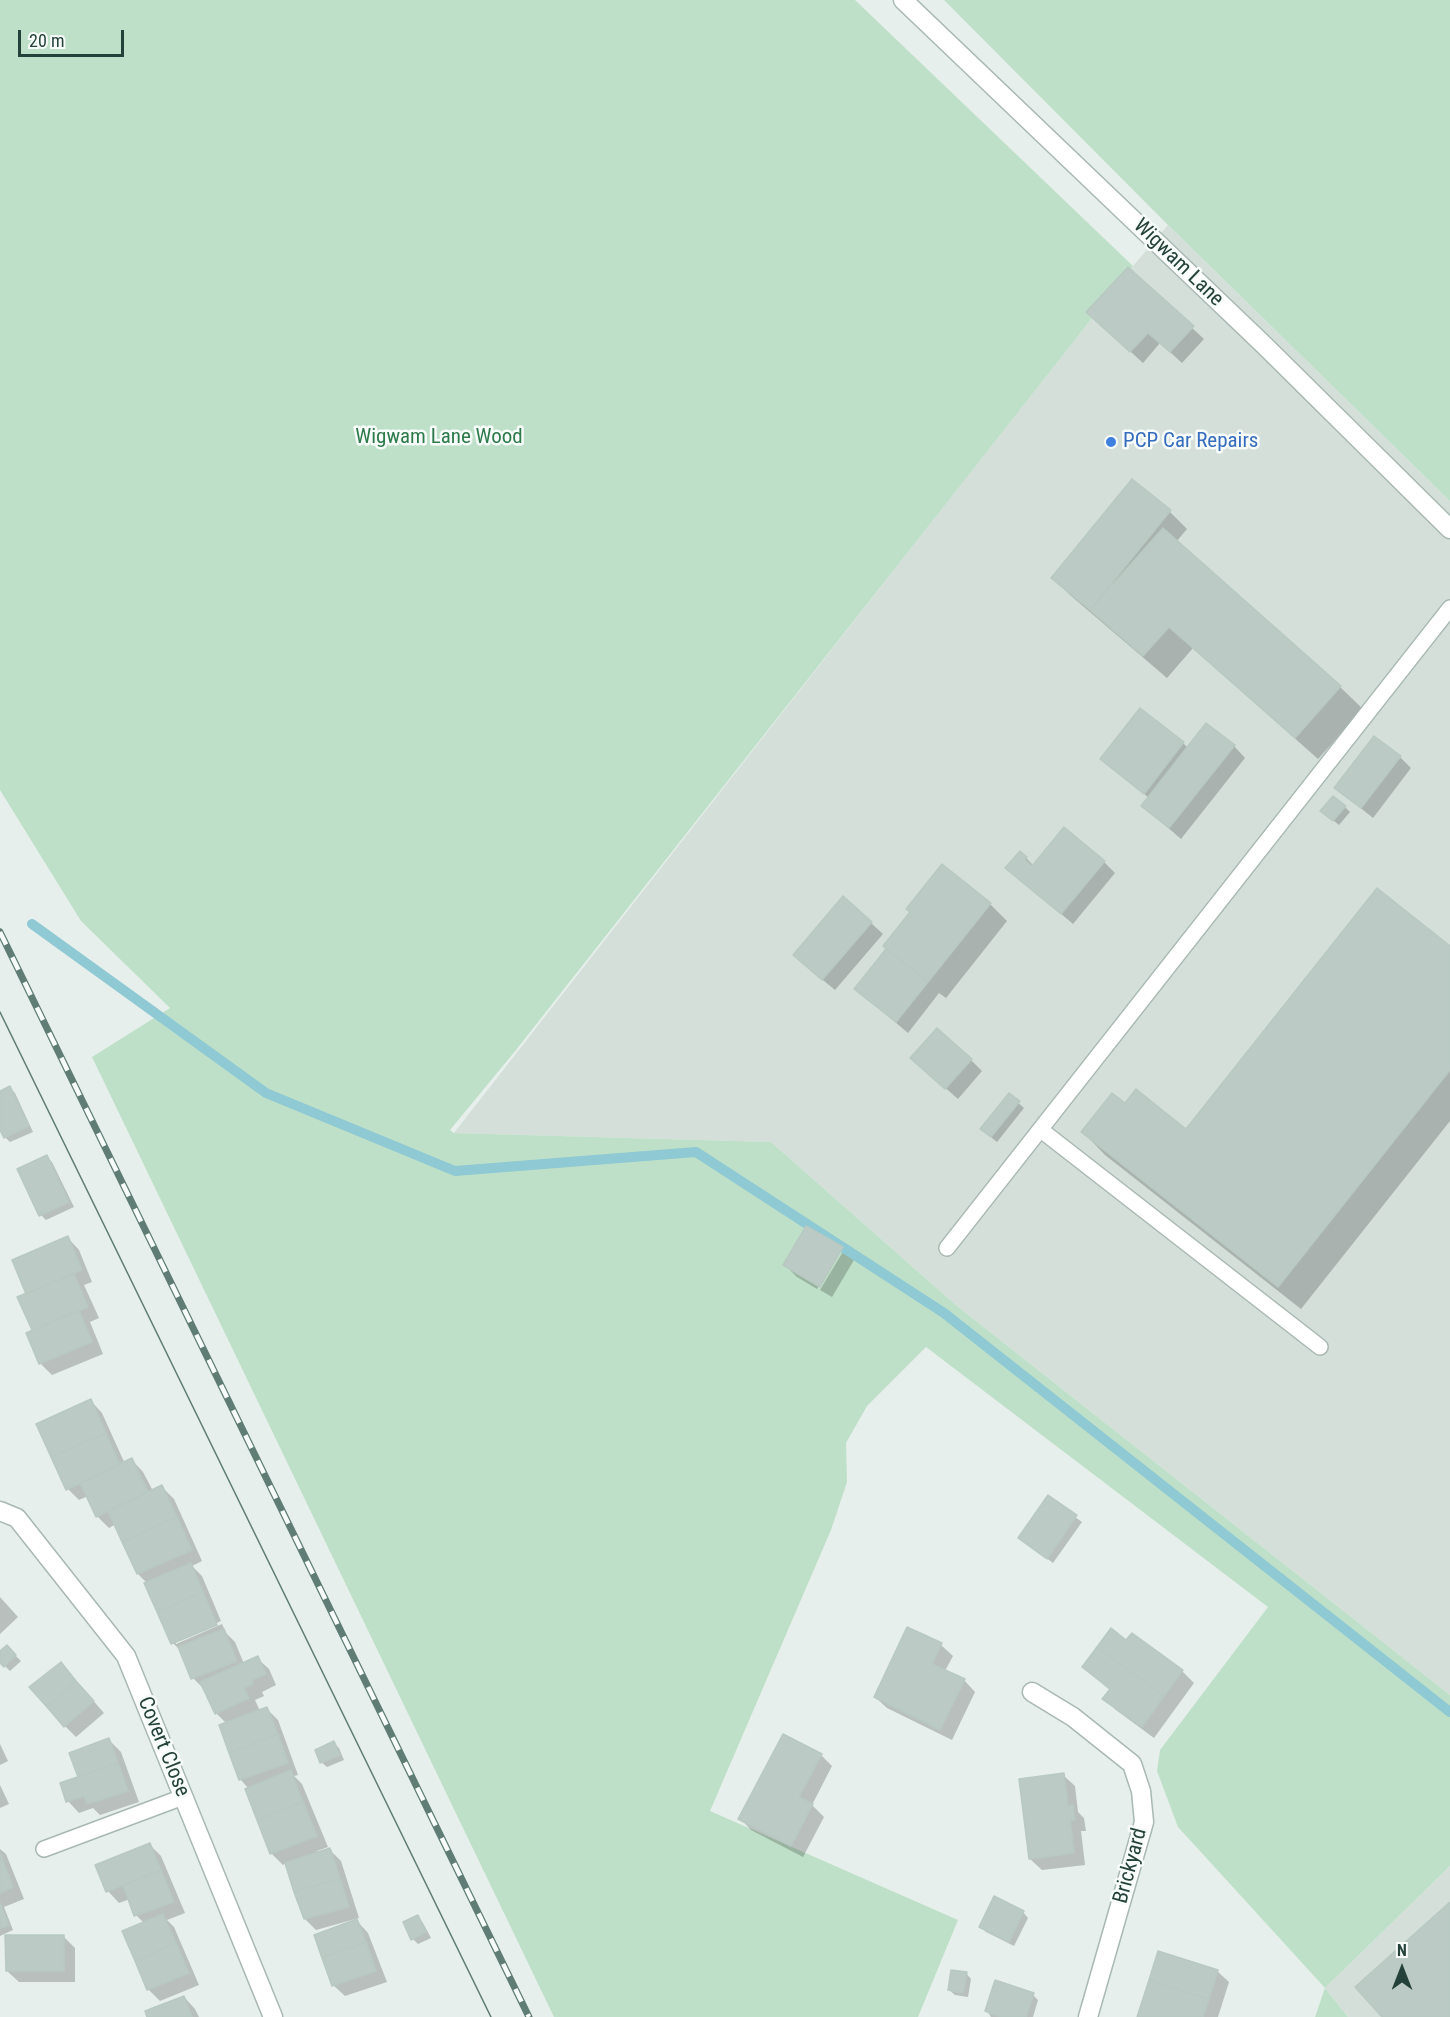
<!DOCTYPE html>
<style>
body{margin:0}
#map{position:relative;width:1450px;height:2017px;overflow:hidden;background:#e6efeb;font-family:"Roboto Condensed",sans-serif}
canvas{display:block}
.north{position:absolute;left:1372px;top:1939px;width:60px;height:60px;-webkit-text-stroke:4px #f7fbf9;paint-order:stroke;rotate:0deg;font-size:16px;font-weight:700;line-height:24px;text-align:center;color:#24423a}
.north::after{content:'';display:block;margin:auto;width:21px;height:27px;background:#24423a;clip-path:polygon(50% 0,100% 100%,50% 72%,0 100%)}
.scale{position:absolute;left:18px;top:30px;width:106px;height:27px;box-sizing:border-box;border:3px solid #24423a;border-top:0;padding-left:8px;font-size:18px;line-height:21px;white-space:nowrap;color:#24423a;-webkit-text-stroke:4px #f7fbf9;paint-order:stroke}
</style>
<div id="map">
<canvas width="1450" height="2017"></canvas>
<div class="north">N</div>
<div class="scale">20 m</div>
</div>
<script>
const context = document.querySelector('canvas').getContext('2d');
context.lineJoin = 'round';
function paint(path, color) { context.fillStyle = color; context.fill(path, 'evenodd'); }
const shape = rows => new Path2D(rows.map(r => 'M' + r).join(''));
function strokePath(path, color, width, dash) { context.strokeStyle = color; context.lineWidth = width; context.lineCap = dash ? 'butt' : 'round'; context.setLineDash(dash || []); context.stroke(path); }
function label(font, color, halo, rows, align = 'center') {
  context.font = font + ' "Roboto Condensed",sans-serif'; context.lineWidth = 5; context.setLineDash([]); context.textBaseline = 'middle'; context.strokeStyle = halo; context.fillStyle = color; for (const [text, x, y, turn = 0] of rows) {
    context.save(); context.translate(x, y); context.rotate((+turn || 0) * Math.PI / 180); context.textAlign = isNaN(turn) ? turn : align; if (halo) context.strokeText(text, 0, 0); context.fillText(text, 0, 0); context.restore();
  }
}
paint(shape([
 [1168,225,1450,501,1450,1695,957,1306,771,1142,454,1133,957,489,1133,266],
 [1450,1866,1450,2017,1348,2017,1325,1988]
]), '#d4dfda');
paint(shape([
 [0,0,855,0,1133,266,516,1050,450,1130,454,1133,771,1142,957,1306,1450,1695,1450,1866,1325,1988,1348,2017,1315,2017,1325,1988,1178,1827,1157,1771,1160,1750,1268,1607,926,1347,867,1406,846,1443,847,1482,831,1530,710,1811,958,1920,918,2017,554,2017,92,1057,170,1008,81,921,0,790],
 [944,0,1450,0,1450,501,1168,225]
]), '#bfe0c8');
paint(shape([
 [1128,269,1204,339,1182,363,1160,343,1143,363,1100,324],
 [1132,481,1170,512,1187,529,1176,542,1340,687,1363,709,1318,759,1193,648,1167,678,1070,595,1053,578],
 [1183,743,1188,748,1234,746,1245,758,1181,839,1143,806,1149,798,1102,759],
 [1400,757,1411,768,1373,818,1336,788],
 [1345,807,1350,812,1339,825,1328,816],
 [1026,858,1034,866,1104,862,1115,873,1073,924,1007,868],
 [990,904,1007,921,946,998,939,993,908,1033,856,989,888,949],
 [871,923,883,934,835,990,806,966],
 [1450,948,1450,1121,1301,1309,1105,1155,1083,1132,1125,1105,1186,1131],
 [971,1060,982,1071,958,1099,924,1069],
 [10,1088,15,1093,33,1132,10,1142,5,1137,0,1127,0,1092],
 [1009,1095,1024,1108,997,1142,987,1134],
 [47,1157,52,1162,74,1207,46,1220,41,1215],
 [807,1228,842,1248,854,1260,832,1297,820,1290,844,1250,840,1250,817,1289,797,1277,785,1265],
 [68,1238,79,1250,92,1282,84,1285,99,1318,90,1322,103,1354,52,1375,40,1363,34,1331,19,1298,28,1295],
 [91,1401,102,1413,125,1464,132,1460,143,1472,153,1491,162,1487,174,1499,202,1561,192,1566,202,1576,221,1621,176,1641,176,1644,222,1624,226,1633,235,1642,244,1664,257,1658,269,1669,276,1685,262,1692,264,1696,255,1700,260,1711,267,1709,278,1720,298,1775,294,1776,302,1784,328,1847,317,1851,318,1854,330,1850,341,1861,359,1918,316,1930,305,1919,286,1863,283,1865,271,1853,249,1789,240,1779,227,1724,216,1713,204,1689,193,1678,183,1653,173,1643,147,1583,138,1574,116,1524,109,1528,97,1516,88,1496,79,1500,68,1489],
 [1048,1498,1082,1522,1053,1563,1020,1538],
 [0,1597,18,1617,0,1634],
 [908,1629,941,1645,953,1656,945,1671,964,1680,975,1692,952,1740,887,1708,875,1697],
 [1132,1635,1182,1671,1194,1683,1154,1738,1116,1710,1104,1699,1111,1691,1084,1667,1127,1642],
 [7,1647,21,1661,10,1671,0,1661,0,1654],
 [61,1664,104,1713,76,1737,65,1726],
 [109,1740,121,1752,139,1802,100,1815,93,1808,79,1813,68,1801,80,1778],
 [334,1743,339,1748,344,1760,327,1767,321,1762],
 [0,1744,8,1761,0,1765],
 [821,1755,832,1766,812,1805,824,1817,803,1857,751,1830,740,1818],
 [1063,1775,1075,1786,1078,1812,1084,1818,1086,1831,1081,1831,1085,1865,1042,1870,1030,1859],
 [0,1785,9,1804,0,1808],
 [150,1845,161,1856,185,1913,167,1920,174,1927,199,1985,160,2001,148,1989,144,1923,136,1915,130,1899,119,1903,108,1891,97,1865],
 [0,1849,6,1854,24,1899,4,1907,13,1930,0,1936],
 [1023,1912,1028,1918,1014,1946,986,1932,981,1927],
 [418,1917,423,1923,431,1938,418,1944,413,1939],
 [357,1921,368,1933,387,1982,345,1996,333,1985],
 [63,1936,75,1948,75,1982,19,1982,7,1971],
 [1217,1971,1229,1982,1218,2017,1139,2017],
 [966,1973,971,1979,968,1997,955,1995,949,1990],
 [1033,1995,1038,2000,1033,2017,991,2017,987,2011],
 [184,1997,195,2009,199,2017,149,2017]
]), '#0003');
strokePath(shape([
 [32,924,266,1093,455,1171,696,1152,944,1313,1450,1712]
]), '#8ec9d4', 10);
const building = shape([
 [1128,267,1194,326,1170,352,1148,333,1130,352,1086,312,1128,267],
 [1132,479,1171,510,1090,610,1051,578,1132,479],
 [1163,528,1341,686,1295,738,1169,627,1143,656,1090,610,1163,528],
 [1140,708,1184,742,1144,794,1100,759,1140,708],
 [1206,723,1235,745,1169,828,1141,806,1206,723],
 [1374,736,1401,756,1361,808,1334,788,1374,736],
 [1333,796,1346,806,1333,821,1320,811,1333,796],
 [1064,827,1105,861,1061,914,1005,868,1020,851,1027,857,1025,860,1032,866,1064,827],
 [942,864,991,903,928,982,883,946,910,912,906,909,942,864],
 [1377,888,1450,946,1450,1070,1278,1287,1081,1132,1112,1093,1125,1103,1136,1089,1186,1129,1377,888],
 [843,896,872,922,822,980,793,955,843,896],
 [886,949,928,982,896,1022,854,989,886,949],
 [937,1028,972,1059,945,1089,910,1058,937,1028],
 [10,1086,29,1126,4,1138,0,1130,0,1091,10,1086],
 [1009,1093,1020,1101,991,1137,980,1129,1009,1093],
 [47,1155,69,1202,39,1216,17,1169,47,1155],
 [806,1226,843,1247,820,1287,783,1265,806,1226],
 [68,1236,82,1270,26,1294,12,1260,68,1236],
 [74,1274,88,1307,32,1330,17,1297,74,1274],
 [79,1310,92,1342,39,1364,26,1333,79,1310],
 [91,1399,106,1433,51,1457,36,1424,91,1399],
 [106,1433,120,1465,66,1490,51,1457,106,1433],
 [132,1458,148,1492,96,1517,80,1483,132,1458],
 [162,1485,177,1517,122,1542,108,1511,162,1485],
 [1048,1495,1077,1515,1047,1559,1018,1538,1048,1495],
 [177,1517,192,1550,137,1574,122,1542,177,1517],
 [191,1563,203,1592,157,1612,144,1583,191,1563],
 [203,1592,217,1625,171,1644,157,1612,203,1592],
 [907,1627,942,1643,932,1664,965,1679,940,1730,874,1697,907,1627],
 [1111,1628,1126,1640,1132,1633,1183,1670,1164,1696,1097,1647,1111,1628],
 [224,1629,237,1661,191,1679,178,1647,224,1629],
 [7,1645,16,1655,4,1667,0,1663,0,1651,7,1645],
 [1097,1647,1164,1696,1142,1727,1102,1699,1110,1689,1082,1667,1097,1647],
 [258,1656,266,1674,252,1680,253,1684,244,1688,249,1698,215,1714,200,1682,258,1656],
 [61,1662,76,1681,47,1707,29,1687,61,1662],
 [76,1681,94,1701,64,1727,47,1707,76,1681],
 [267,1707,278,1734,229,1753,219,1725,267,1707],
 [278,1734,288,1763,239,1780,229,1753,278,1734],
 [783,1734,822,1754,799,1797,813,1804,791,1846,738,1819,783,1734],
 [109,1738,118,1763,78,1777,69,1753,109,1738],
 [334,1741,340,1755,320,1763,315,1750,334,1741],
 [118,1763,128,1791,87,1804,84,1796,66,1802,60,1783,118,1763],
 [291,1770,303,1802,257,1820,245,1789,291,1770],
 [1064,1773,1068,1806,1073,1805,1075,1820,1070,1820,1074,1853,1029,1859,1019,1779,1064,1773],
 [303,1802,317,1836,270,1854,257,1820,303,1802],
 [150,1843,161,1870,106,1892,95,1865,150,1843],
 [330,1848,340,1878,294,1892,285,1863,330,1848],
 [0,1854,13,1887,0,1893,0,1854],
 [161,1870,174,1902,134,1916,123,1885,161,1870],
 [340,1878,349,1907,304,1919,294,1892,340,1878],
 [994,1896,1024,1911,1009,1942,979,1927,994,1896],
 [1450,1902,1450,2017,1382,2017,1355,1987,1450,1902],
 [0,1903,9,1925,0,1928,0,1903],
 [163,1914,176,1943,135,1961,122,1931,163,1914],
 [418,1915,426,1932,411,1940,403,1922,418,1915],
 [357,1919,366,1942,322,1958,314,1935,357,1919],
 [5,1935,64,1935,64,1971,6,1971,5,1935],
 [366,1942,376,1971,332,1986,322,1958,366,1942],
 [176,1943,189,1973,147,1990,135,1961,176,1943],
 [1158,1951,1218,1970,1209,1999,1149,1980,1158,1951],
 [951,1970,967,1972,963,1993,948,1990,951,1970],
 [995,1980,1034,1993,1026,2017,1001,2017,985,2011,995,1980],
 [1149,1980,1209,1999,1203,2017,1137,2017,1149,1980],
 [184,1996,192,2017,147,2017,145,2011,184,1996]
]);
paint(building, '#bbcac4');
strokePath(building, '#b8c9c2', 1.5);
const lane = shape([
 [1041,1130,1320,1347],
 [947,1248,1450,608],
 [44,1849,183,1797]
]);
const street = shape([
 [903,0,1264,345,1450,529],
 [0,1511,17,1518,126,1656,273,2017],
 [1032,1692,1073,1717,1132,1764,1141,1791,1144,1822,1088,2017]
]);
strokePath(lane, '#a8b8b2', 18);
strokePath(street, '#a8b8b2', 21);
strokePath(lane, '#fff', 15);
strokePath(street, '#fff', 18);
strokePath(shape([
 [0,1012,491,2017]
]), '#5f7d75', 1.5);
const rail = shape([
 [0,932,529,2017]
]);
strokePath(rail, '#5f7d75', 7);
strokePath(rail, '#f7fbf9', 4.5, [14]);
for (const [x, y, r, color] of [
 [1111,442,6,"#3f7fe0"]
]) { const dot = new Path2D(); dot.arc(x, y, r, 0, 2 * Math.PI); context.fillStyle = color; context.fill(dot); strokePath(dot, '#f7fbf9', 2); }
label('21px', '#24423a', '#f7fbf9', [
 ["Wigwam Lane",1178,263,44],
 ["Covert Close",163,1747,68],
 ["Brickyard",1131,1866,-75]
]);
label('21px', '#2d7a4b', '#f7fbf9', [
 ["Wigwam Lane Wood",439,438]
]);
label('21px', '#366cbe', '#f7fbf9', [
 ["PCP Car Repairs",1123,442]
], 'left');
</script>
